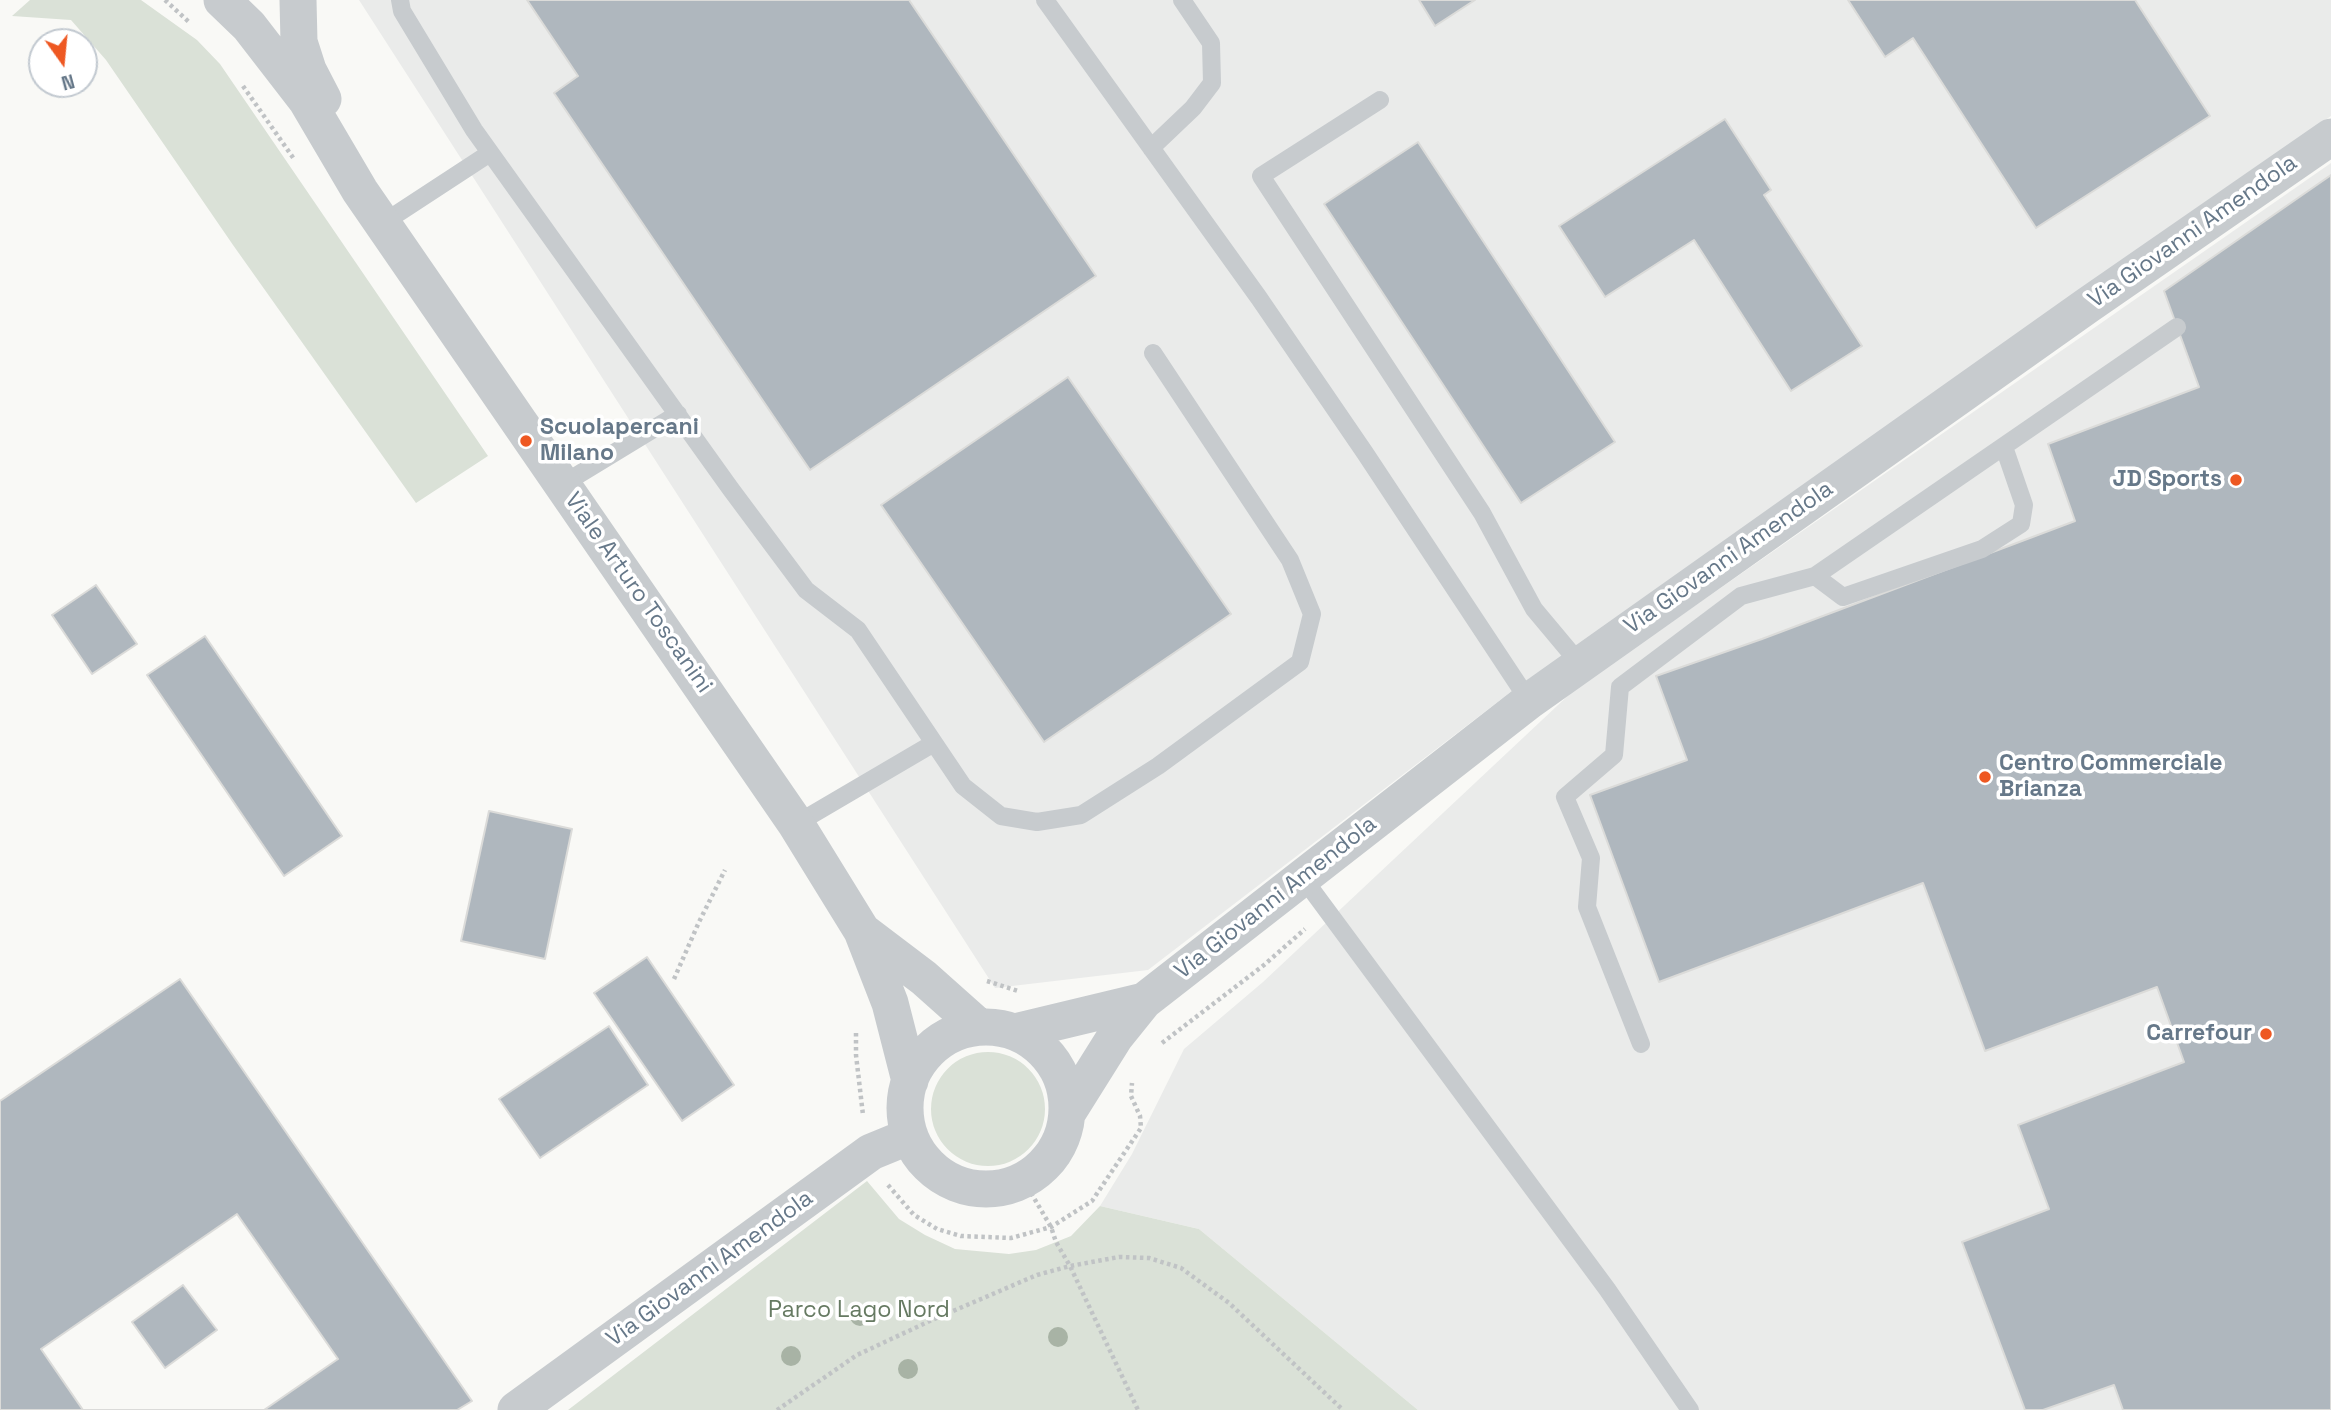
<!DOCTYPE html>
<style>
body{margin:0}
#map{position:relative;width:2331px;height:1410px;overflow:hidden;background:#f9f9f6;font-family:"Space Grotesk",sans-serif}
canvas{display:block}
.north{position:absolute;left:28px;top:28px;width:70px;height:70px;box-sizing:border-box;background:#fff;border:2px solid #c2c9d0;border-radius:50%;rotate:165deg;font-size:19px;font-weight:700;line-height:28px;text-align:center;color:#667889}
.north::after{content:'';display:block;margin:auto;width:24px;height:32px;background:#ee5822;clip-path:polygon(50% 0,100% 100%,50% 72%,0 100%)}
</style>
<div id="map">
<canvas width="2331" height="1410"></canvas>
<div class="north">N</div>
</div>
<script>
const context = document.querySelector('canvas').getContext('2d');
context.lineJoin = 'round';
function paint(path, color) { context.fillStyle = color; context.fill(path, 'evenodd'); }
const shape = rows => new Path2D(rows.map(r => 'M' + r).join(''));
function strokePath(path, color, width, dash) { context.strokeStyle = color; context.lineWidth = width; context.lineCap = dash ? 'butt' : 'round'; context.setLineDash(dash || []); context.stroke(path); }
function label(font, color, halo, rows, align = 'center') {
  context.font = font + ' "Space Grotesk",sans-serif'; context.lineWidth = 7; context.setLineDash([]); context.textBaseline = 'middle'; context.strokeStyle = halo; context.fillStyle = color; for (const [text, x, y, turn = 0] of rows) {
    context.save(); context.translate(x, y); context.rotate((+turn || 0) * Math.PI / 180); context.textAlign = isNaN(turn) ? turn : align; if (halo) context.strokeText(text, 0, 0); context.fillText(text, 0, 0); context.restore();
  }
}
paint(shape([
 [359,0,2331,0,2331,116,1512,691,1148,970,995,988],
 [2331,163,2331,1410,1418,1410,1199,1229,1100,1206,1132,1154,1184,1049,1263,982,1574,690]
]), '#eaebea');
paint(shape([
 [30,0,141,0,197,40,220,64,488,456,416,503,233,245,106,60,71,20,12,16],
 '931 1109a57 57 0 1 1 114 0a57 57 0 1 1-114 0Z',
 [867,1181,899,1219,925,1235,955,1249,1009,1254,1036,1250,1071,1236,1100,1206,1199,1229,1418,1410,568,1410]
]), '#dae1d7');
const building = shape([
 [527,0,909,0,1096,276,810,470,554,93,578,76,527,0],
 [1419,0,1475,0,1435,26,1419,0],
 [1848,0,2135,0,2210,116,2036,228,1913,38,1885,57,1848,0],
 [1725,119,1771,190,1764,195,1862,346,1791,391,1694,240,1605,297,1559,226,1725,119],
 [1418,142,1615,442,1521,503,1324,204,1418,142],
 [2331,175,2331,1410,2123,1410,2114,1385,2043,1410,2025,1410,1962,1242,2049,1209,2018,1125,2184,1062,2157,987,1985,1051,1923,883,1659,982,1590,795,1687,760,1656,676,1762,639,2075,521,2048,444,2199,387,2164,291,2331,175],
 [1068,377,1231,614,1044,742,881,505,1068,377],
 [96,585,137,644,92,674,52,615,96,585],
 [205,636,342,836,284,876,147,675,205,636],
 [489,811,572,829,545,959,461,941,489,811],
 [647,957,734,1085,682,1121,594,993,647,957],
 [180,979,472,1401,457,1410,0,1410,0,1101,180,979],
 [609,1026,648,1085,540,1158,499,1099,609,1026],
 [237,1214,338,1359,264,1410,83,1410,41,1349,237,1214],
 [183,1285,217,1330,165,1368,132,1322,183,1285]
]);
paint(building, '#afb7be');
strokePath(building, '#dbdbd9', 2);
strokePath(shape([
 [165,0,190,23],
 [243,86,294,159],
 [674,979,699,922,725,870],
 [987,981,1018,991],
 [856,1033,856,1055,863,1115],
 [1162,1043,1264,965,1305,929],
 [1024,1181,1051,1227,1056,1242,1070,1266,1138,1410],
 [888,1185,914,1215,937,1229,961,1236,1011,1238,1051,1227,1092,1201,1141,1128,1140,1116,1131,1096,1132,1083],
 [777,1410,857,1355,932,1320,1037,1275,1070,1266,1119,1257,1149,1258,1181,1268,1229,1303,1343,1410]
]), '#c0c3c5', 4.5, [3.5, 3.5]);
strokePath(shape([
 [400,0,402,11,474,130,730,488,806,590,858,630,963,786,1001,816,1037,822,1081,815,1158,766,1300,662,1312,614,1290,560,1153,353],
 [1045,0,1259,298,1365,453,1529,701],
 [1380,100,1261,176,1482,513,1534,609,1580,664],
 [1151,148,1193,108,1212,83,1211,43,1182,0],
 [383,223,490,153],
 [563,484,678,414],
 [1815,576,1843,597,1982,549,2021,524,2024,505,2004,447],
 [796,824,934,743],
 [1303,878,1607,1289,1690,1410],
 [1641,1044,1587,907,1591,858,1565,797,1614,755,1620,687,1741,596,1815,576,2177,327]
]), '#c7cbce', 18);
strokePath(shape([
 [222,0,249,26,307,101,360,191,796,824,862,931,890,1003,910,1081],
 [298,0,299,42,308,70,323,99],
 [862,931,924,978,979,1027],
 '905 1108a81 81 0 1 1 162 0a81 81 0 1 1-162 0Z',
 [1015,1032,1144,1001],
 [1068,1112,1115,1037,1144,1001,1529,701,2088,305,2331,137],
 [516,1410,871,1152,910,1136]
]), '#c7cbce', 37);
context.fillStyle = '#a8b3a5';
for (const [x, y] of [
 [860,1316],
 [1058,1337],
 [791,1356],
 [908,1369]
]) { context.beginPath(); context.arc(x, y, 10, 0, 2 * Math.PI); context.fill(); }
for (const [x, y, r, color] of [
 [526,441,7,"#ee5822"],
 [2236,480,7,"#ee5822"],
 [1985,777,7,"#ee5822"],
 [2266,1034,7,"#ee5822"]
]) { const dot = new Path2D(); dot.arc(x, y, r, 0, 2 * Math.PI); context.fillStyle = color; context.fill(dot); strokePath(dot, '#fff', 2.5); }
label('23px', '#667889', '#fff', [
 ["Via Giovanni Amendola",2193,232,-35],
 ["Via Giovanni Amendola",1729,558,-35],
 ["Viale Arturo Toscanini",638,593,55],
 ["Via Giovanni Amendola",1276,898,-38],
 ["Via Giovanni Amendola",710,1269,-36]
]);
label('bold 23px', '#667889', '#fff', [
 ["Scuolapercani",540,428],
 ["Milano",540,454],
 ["JD Sports",2222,480,"right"],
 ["Centro Commerciale",1999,764],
 ["Brianza",1999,790],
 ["Carrefour",2252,1034,"right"]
], 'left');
label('23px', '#667a62', '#fff', [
 ["Parco Lago Nord",859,1311]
]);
</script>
